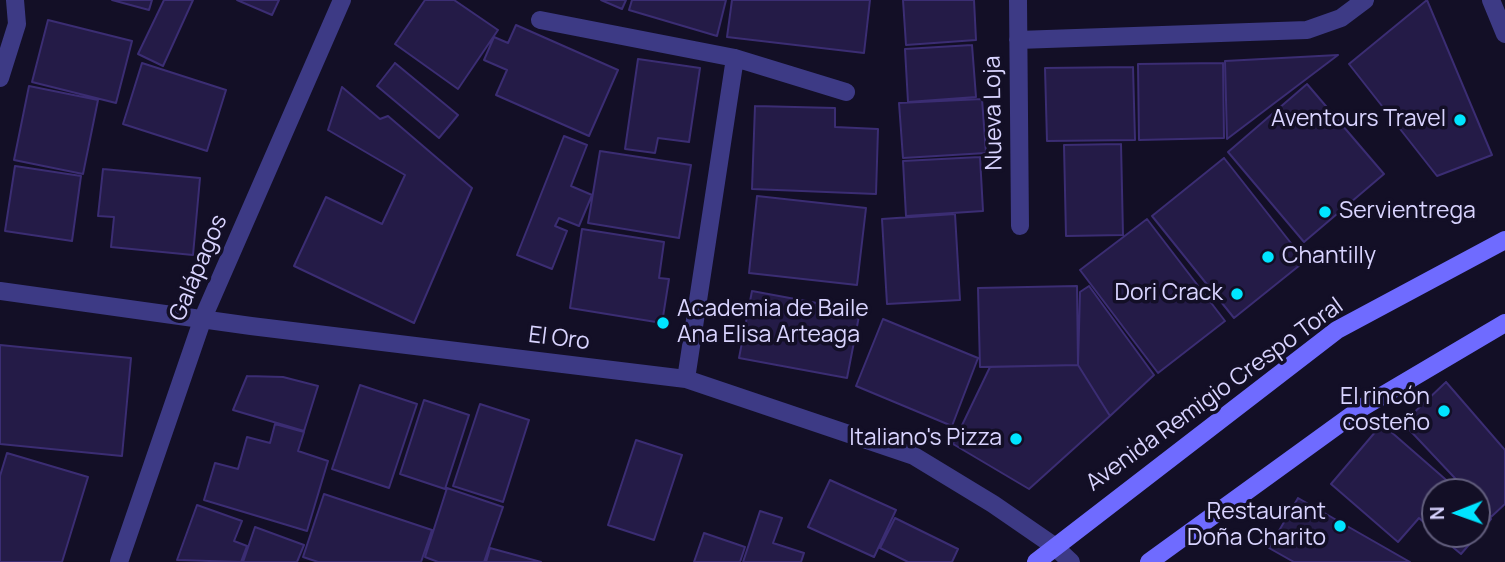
<!DOCTYPE html>
<meta charset="utf-8">
<style>
body{margin:0}
#map{position:relative;width:1505px;height:562px;overflow:hidden;background:#130f26;font-family:Manrope,sans-serif}
canvas{display:block}
.north{position:absolute;left:1421px;top:478px;width:70px;height:70px;box-sizing:border-box;background:#130f26;border:2px solid #625e7d;border-radius:50%;rotate:269deg;font-size:19px;font-weight:700;line-height:28px;text-align:center;color:#d9d4ff}
.north::after{content:'';display:block;margin:auto;width:24px;height:32px;background:#00e5ff;clip-path:polygon(50% 0,100% 100%,50% 72%,0 100%)}
</style>
<div id="map">
<canvas width="1505" height="562"></canvas>
<div class="north">N</div>
</div>
<script>
const context = document.querySelector('canvas').getContext('2d');
context.lineJoin = 'round';
function paint(path, color) { context.fillStyle = color; context.fill(path, 'evenodd'); }
const shape = rows => new Path2D(rows.map(r => 'M' + r).join(''));
function strokePath(path, color, width, dash) { context.strokeStyle = color; context.lineWidth = width; context.lineCap = dash ? 'butt' : 'round'; context.setLineDash(dash || []); context.stroke(path); }
function label(font, color, halo, rows, align = 'center') {
  context.font = font + ' Manrope,sans-serif'; context.lineWidth = 7; context.setLineDash([]); context.textBaseline = 'middle'; context.strokeStyle = halo; context.fillStyle = color; for (const [text, x, y, turn = 0] of rows) {
    context.save(); context.translate(x, y); context.rotate((+turn || 0) * Math.PI / 180); context.textAlign = isNaN(turn) ? turn : align; if (halo) context.strokeText(text, 0, 0); context.fillText(text, 0, 0); context.restore();
  }
}
const building = shape([
 [112,0,152,0,149,10,112,0],
 [164,0,193,0,163,66,138,54,164,0],
 [237,0,279,0,272,15,237,0],
 [425,0,454,0,498,30,458,89,395,44,425,0],
 [601,0,626,0,622,9,601,0],
 [632,0,726,0,717,36,629,10,632,0],
 [732,0,870,0,864,53,727,37,732,0],
 [903,0,974,0,976,40,906,45,903,0],
 [1427,0,1492,155,1437,176,1349,64,1427,0],
 [48,20,132,41,116,103,32,82,48,20],
 [516,25,618,70,589,136,496,95,507,70,484,60,494,37,508,43,516,25],
 [972,45,976,97,908,102,905,49,972,45],
 [1338,55,1227,139,1225,61,1338,55],
 [638,59,700,68,689,142,658,138,655,153,625,149,638,59],
 [142,63,226,90,207,151,123,124,142,63],
 [395,63,458,115,439,138,377,86,395,63],
 [1223,63,1224,138,1139,140,1138,64,1223,63],
 [1133,67,1135,140,1047,141,1045,68,1133,67],
 [1307,84,1384,174,1304,242,1228,152,1307,84],
 [29,86,98,100,83,174,14,160,29,86],
 [342,87,380,119,388,116,472,188,414,323,294,266,326,197,382,224,405,175,328,130,342,87],
 [982,99,986,153,903,158,899,103,982,99],
 [755,106,835,108,835,127,878,129,876,194,752,189,755,106],
 [564,136,587,145,571,186,592,195,579,226,559,218,555,226,567,231,552,269,517,255,564,136],
 [1121,144,1123,235,1066,236,1064,145,1121,144],
 [600,151,691,165,679,238,588,223,600,151],
 [980,157,983,211,906,216,903,161,980,157],
 [1224,158,1305,261,1234,318,1152,216,1224,158],
 [15,166,81,176,72,241,5,231,15,166],
 [103,169,200,178,193,255,111,247,114,217,98,216,103,169],
 [757,196,866,208,857,285,749,273,757,196],
 [955,214,960,300,887,304,882,219,955,214],
 [1147,219,1225,321,1158,373,1080,270,1147,219],
 [582,229,664,242,659,278,669,279,662,323,570,308,582,229],
 [1077,286,1078,365,980,367,978,288,1077,286],
 [1089,286,1154,375,1110,416,1078,365,1080,292,1089,286],
 [752,291,860,311,847,378,739,358,752,291],
 [883,319,978,358,952,426,856,386,883,319],
 [0,345,131,358,122,456,0,444,0,345],
 [1078,365,1110,416,1029,489,953,444,990,367,1078,365],
 [247,376,283,377,318,386,304,431,233,410,247,376],
 [1446,382,1505,450,1505,504,1491,517,1477,502,1477,492,1468,492,1403,423,1446,382],
 [360,385,417,404,389,488,332,469,360,385],
 [424,400,469,415,445,489,400,474,424,400],
 [480,404,529,420,503,502,453,486,480,404],
 [275,424,304,432,298,451,328,461,307,531,204,500,215,463,238,469,247,437,270,443,275,424],
 [1382,424,1460,492,1435,492,1435,532,1419,518,1398,542,1331,484,1382,424],
 [636,440,682,455,654,540,608,525,636,440],
 [7,453,88,477,62,562,0,562,0,476,7,453],
 [830,480,896,510,874,557,808,527,830,480],
 [447,488,503,507,484,562,438,562,425,557,447,488],
 [324,494,432,530,421,562,318,562,303,557,324,494],
 [1298,498,1410,562,1294,562,1269,548,1298,498],
 [197,505,242,521,234,541,247,546,241,562,177,560,197,505],
 [1477,507,1491,519,1461,554,1437,534,1477,534,1477,507],
 [760,511,782,518,773,543,804,553,801,562,743,562,760,511],
 [895,518,958,549,952,562,908,562,880,548,895,518],
 [255,527,304,545,297,562,243,562,255,527],
 [704,533,745,547,740,562,694,562,704,533],
 [490,548,541,562,486,562,490,548]
]);
paint(building, '#241b47');
strokePath(building, '#3b2d73', 2);
strokePath(shape([
 [1018,0,1020,226],
 [1491,0,1505,34],
 [540,20,735,58,846,92],
 [1018,40,1307,30,1341,18,1365,0],
 [0,78,17,24,15,0],
 [0,291,251,326,686,379,914,456,993,504,1054,546,1071,562],
 [686,379,735,58],
 [119,562,203,318,342,0]
]), '#3d3a85', 18);
strokePath(shape([
 [1036,562,1337,330,1505,240],
 [1149,562,1363,407,1505,323]
]), '#6f6bff', 18);
for (const [x, y, r, color] of [
 [1460,120,7,"#00e5ff"],
 [1325,212,7,"#00e5ff"],
 [1268,257,7,"#00e5ff"],
 [1237,294,7,"#00e5ff"],
 [663,323,7,"#00e5ff"],
 [1444,411,7,"#00e5ff"],
 [1016,439,7,"#00e5ff"],
 [1340,526,7,"#00e5ff"]
]) { const dot = new Path2D(); dot.arc(x, y, r, 0, 2 * Math.PI); context.fillStyle = color; context.fill(dot); strokePath(dot, '#130f26', 2.5); }
label('23px', '#d9d4ff', '#130f26', [
 ["Nueva Loja",994,113,-91],
 ["Galápagos",199,268,-67],
 ["El Oro",559,339,7],
 ["Avenida Remigio Crespo Toral",1215,395,-36]
]);
label('23px', '#d9d4ff', '#130f26', [
 ["Aventours Travel",1446,120],
 ["Servientrega",1339,212,"left"],
 ["Chantilly",1282,257,"left"],
 ["Dori Crack",1223,294],
 ["Academia de Baile",677,310,"left"],
 ["Ana Elisa Arteaga",677,336,"left"],
 ["El rincón",1430,398],
 ["costeño",1430,424],
 ["Italiano's Pizza",1002,439],
 ["Restaurant",1326,513],
 ["Doña Charito",1326,539]
], 'right');
</script>
